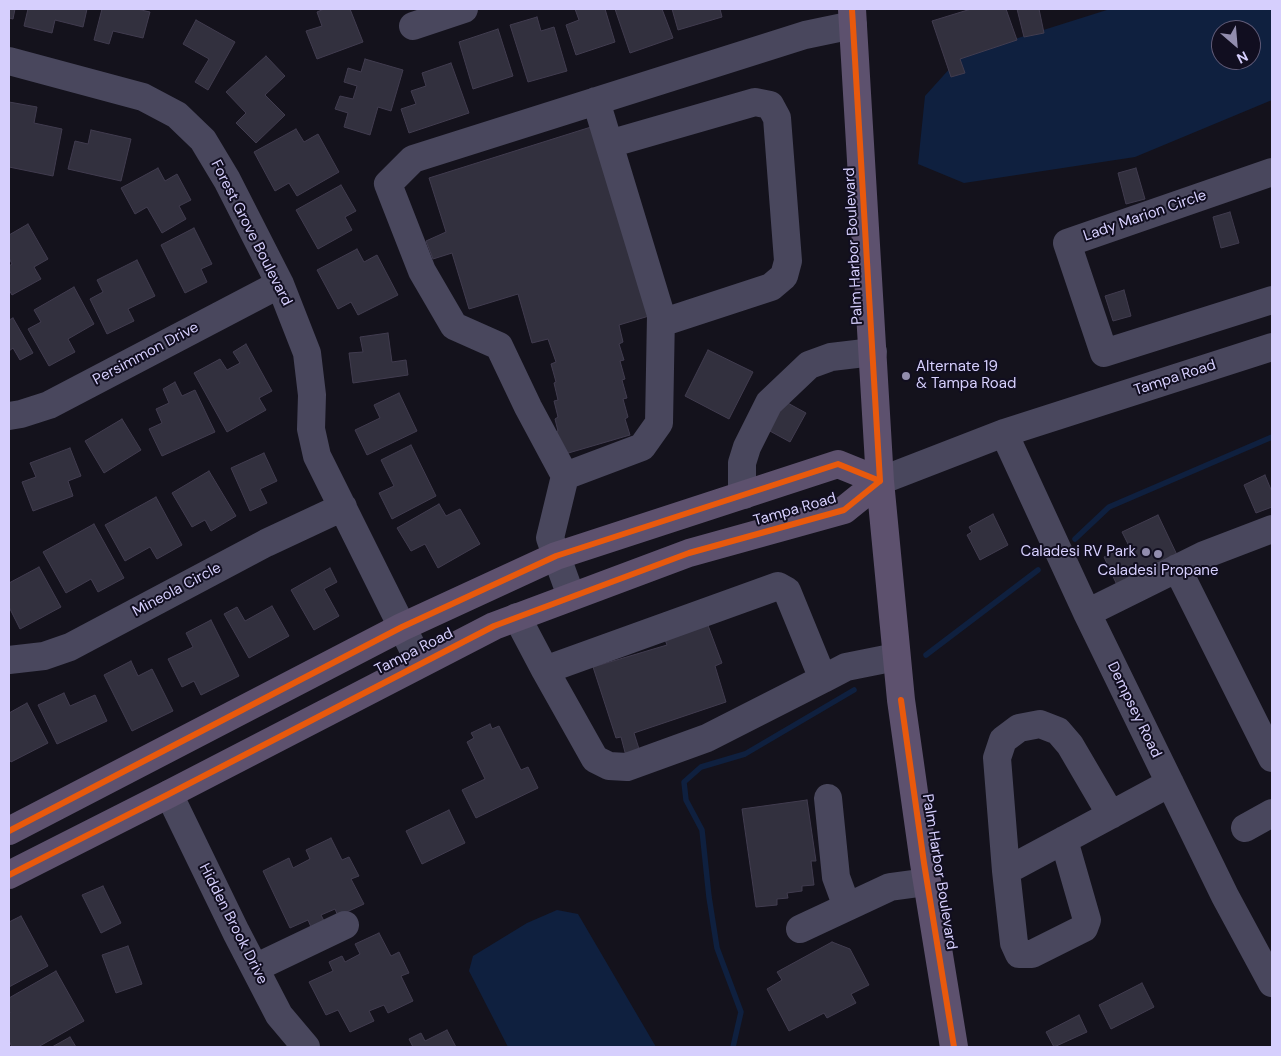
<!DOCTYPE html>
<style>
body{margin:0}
#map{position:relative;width:1281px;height:1056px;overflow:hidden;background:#14121c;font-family:"DM Sans",sans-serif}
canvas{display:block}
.frame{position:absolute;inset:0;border:10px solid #d6cffd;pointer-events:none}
.north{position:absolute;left:1211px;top:20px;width:50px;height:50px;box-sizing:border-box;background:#110e20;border:1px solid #605b78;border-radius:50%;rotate:153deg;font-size:14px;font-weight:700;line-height:20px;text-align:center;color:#d6cffd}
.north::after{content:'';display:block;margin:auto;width:18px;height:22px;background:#928dae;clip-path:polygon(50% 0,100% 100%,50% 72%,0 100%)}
</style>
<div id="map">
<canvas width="1281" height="1056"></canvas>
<div class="frame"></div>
<div class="north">N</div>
</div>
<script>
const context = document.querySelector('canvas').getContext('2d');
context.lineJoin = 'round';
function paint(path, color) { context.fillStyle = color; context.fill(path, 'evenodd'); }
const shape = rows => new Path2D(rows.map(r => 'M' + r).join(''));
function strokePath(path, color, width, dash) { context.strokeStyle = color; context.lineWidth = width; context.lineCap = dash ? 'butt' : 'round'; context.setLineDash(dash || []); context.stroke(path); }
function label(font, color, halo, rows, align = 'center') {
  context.font = font + ' "DM Sans",sans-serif'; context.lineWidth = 4; context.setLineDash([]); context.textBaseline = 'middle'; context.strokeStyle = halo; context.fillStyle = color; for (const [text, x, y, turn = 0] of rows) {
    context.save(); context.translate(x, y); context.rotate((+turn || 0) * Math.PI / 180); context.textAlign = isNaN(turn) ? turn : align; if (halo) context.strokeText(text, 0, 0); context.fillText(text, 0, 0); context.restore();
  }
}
paint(shape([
 [1110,9,1272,9,1272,100,1135,157,964,183,918,164,925,96,961,56],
 [1221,30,1251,30,1251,60,1221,60],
 [557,910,578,914,656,1047,508,1047,469,971,473,956,527,923]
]), '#0f203f');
strokePath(shape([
 [1075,539,1109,507,1272,437],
 [926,655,1038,570],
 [733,1047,741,1012,717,948,709,897,702,830,686,800,684,782,701,767,745,754,854,690]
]), '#0f203f', 5.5);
const building = shape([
 [9,9,15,9,13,19,9,18,9,9],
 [28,9,87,9,83,27,55,20,52,33,24,26,28,9],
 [102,9,137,9,150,12,143,38,113,31,109,44,94,40,102,9],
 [324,9,350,9,363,42,317,59,306,31,322,26,317,12,324,9],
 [575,9,605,9,615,42,576,55,566,25,579,20,575,9],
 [615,9,662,9,673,38,630,53,615,9],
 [672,9,720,9,722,17,678,30,672,9],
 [971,9,1006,9,1017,40,960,59,965,73,951,77,932,21,971,9],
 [1017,9,1039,9,1044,33,1024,37,1017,9],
 [537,17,541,31,554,27,567,71,528,82,510,25,537,17],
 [196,20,235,42,208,90,195,82,209,59,183,44,196,20],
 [498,29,513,76,473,89,459,42,498,29],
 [266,56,285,76,265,95,285,115,256,143,236,123,246,113,226,92,266,56],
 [365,59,403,70,391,111,378,107,370,135,344,127,348,113,335,109,340,96,353,99,357,86,344,82,348,68,361,72,365,59],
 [451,63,469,113,409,133,401,109,416,104,411,91,426,86,422,73,451,63],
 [9,102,37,107,34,123,62,129,53,176,9,167,9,102],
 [591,127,649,316,619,325,623,342,619,344,624,360,620,361,625,379,622,380,627,398,623,399,628,417,625,419,630,435,565,454,549,434,558,431,555,419,558,417,554,401,558,400,554,383,556,382,551,364,556,362,548,339,532,343,518,294,469,309,452,253,433,259,426,241,446,232,429,178,591,127],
 [296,129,304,142,318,134,339,172,297,196,289,183,275,191,254,152,296,129],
 [91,130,131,139,121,181,68,169,75,141,88,144,91,130],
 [158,168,165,181,177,174,191,200,179,206,186,219,162,233,147,207,135,214,121,188,158,168],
 [1136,168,1145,199,1126,204,1118,173,1136,168],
 [341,185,356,211,345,217,352,230,318,249,296,210,341,185],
 [1230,212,1239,243,1221,248,1213,217,1230,212],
 [28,224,48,259,34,267,41,279,12,295,9,290,9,266,12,264,9,258,9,235,28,224],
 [194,228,212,264,201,269,207,282,185,293,161,245,194,228],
 [357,249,364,262,377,255,398,295,358,315,351,302,338,309,317,270,357,249],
 [137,260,155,296,128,309,134,321,107,334,90,299,103,292,97,280,137,260],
 [74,287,94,324,68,339,75,352,49,366,28,329,41,322,34,310,74,287],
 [1124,290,1131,316,1113,321,1105,296,1124,290],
 [13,318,33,353,20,360,13,348,9,351,9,320,13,318],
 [388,333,392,362,406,360,408,375,353,383,349,353,363,352,360,337,388,333],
 [246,344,272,391,259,398,266,410,227,432,194,373,220,359,227,370,240,363,233,352,246,344],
 [708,350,753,372,729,419,685,396,708,350],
 [175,382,182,396,195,390,215,432,162,456,149,429,162,423,156,409,169,403,163,389,175,382],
 [399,393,417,431,367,455,355,430,380,418,374,405,399,393],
 [784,401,806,413,790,442,768,430,784,401],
 [122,419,141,450,104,473,85,441,122,419],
 [411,445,436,496,392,519,379,493,394,486,381,460,411,445],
 [70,448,81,476,68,481,73,496,33,511,22,482,36,477,30,463,70,448],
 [264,453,277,481,260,489,267,503,250,511,231,468,264,453],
 [209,471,236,516,211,531,205,520,192,527,172,493,209,471],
 [1265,475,1272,492,1272,507,1256,513,1244,485,1265,475],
 [156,497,182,545,157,559,150,547,125,561,105,525,156,497],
 [439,504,446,516,460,509,480,544,438,568,425,544,411,551,397,528,439,504],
 [993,514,1008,545,980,560,967,535,972,532,969,527,993,514],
 [1158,515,1178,557,1117,585,1104,557,1129,546,1122,532,1158,515],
 [94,524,124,578,98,592,91,579,66,593,43,552,94,524],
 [39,567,61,607,20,629,9,607,9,583,39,567],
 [330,568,337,582,324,589,339,616,314,630,291,590,330,568],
 [272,606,289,636,249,658,224,614,237,607,245,621,272,606],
 [211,620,239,676,201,695,194,681,182,687,168,659,193,647,186,633,211,620],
 [706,620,722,663,715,666,726,702,634,733,640,752,626,756,621,737,616,738,593,667,667,645,663,634,706,620],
 [131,661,138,676,152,669,173,711,132,731,104,675,131,661],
 [64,693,70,706,95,695,107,721,57,744,38,705,64,693],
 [27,703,48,743,11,762,9,759,9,713,27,703],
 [490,724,492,729,499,726,521,770,528,767,538,788,476,818,462,790,485,779,467,742,474,738,471,733,490,724],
 [807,800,816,861,811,861,814,885,802,886,802,891,787,893,788,898,777,899,777,905,756,907,742,809,807,800],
 [449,810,465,843,422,864,406,831,449,810],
 [331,838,342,860,349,857,359,876,351,879,364,904,338,916,335,909,321,915,324,921,311,927,308,920,290,928,263,871,289,858,293,868,310,859,306,850,331,838],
 [103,886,121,923,101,933,82,895,103,886],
 [21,916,48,966,9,987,9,922,21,916],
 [379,933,391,956,399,952,409,973,401,976,413,1001,388,1013,384,1005,369,1011,374,1021,350,1032,338,1010,326,1015,309,982,333,971,329,962,342,956,345,962,360,954,355,944,379,933],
 [832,942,850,949,869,985,851,994,856,1003,827,1018,824,1013,789,1031,767,989,782,980,777,972,832,942],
 [128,946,142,984,116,993,102,955,128,946],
 [56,971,84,1021,38,1047,12,1047,9,1041,9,1014,10,1013,9,1010,9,998,56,971],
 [1142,983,1154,1007,1111,1029,1099,1005,1142,983],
 [1079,1015,1087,1032,1054,1047,1046,1032,1079,1015],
 [447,1030,456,1047,412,1047,413,1047,409,1039,421,1033,425,1041,447,1030],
 [70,1037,76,1047,52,1047,70,1037]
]);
paint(building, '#32303e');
strokePath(building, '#413c4f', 1);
strokePath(shape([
 [413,26,464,9],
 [9,61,143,97,177,115,203,140,227,180,280,284,307,353,312,395,311,429,317,456,420,663],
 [609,144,755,102,770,105,777,118,788,261,784,276,771,287,661,323],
 [1272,172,1067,243,1104,353,1272,300],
 [9,416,21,414,49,405,280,284],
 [1004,433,1087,613,1225,896,1272,983],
 [565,476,642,447,659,423,661,315,596,101],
 [880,481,1004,433,1272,347],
 [744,495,742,487,742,463,747,447,769,403,809,365,831,357,873,352],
 [1177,568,1272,758],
 [571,596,550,538,565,476,528,407,499,346,454,326,422,271,388,184,413,159,805,35,853,25],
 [1087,613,1204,555,1272,529],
 [517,617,545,670,778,586,787,591,823,679,846,667,896,657],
 [9,660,44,656,70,647,266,543,343,507],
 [545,670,595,759,609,766,627,767,707,738,823,679],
 [169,794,236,932,279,1015,306,1047],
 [828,798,836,877,847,907],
 [1245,828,1272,813],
 [1064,840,1087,920,1084,928,1032,954,1019,954,1014,943,1006,871,1064,840,1170,783],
 [1006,871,997,758,1003,740,1019,728,1040,724,1058,731,1070,745,1111,815],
 [800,929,890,887,927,882],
 [255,968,345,925]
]), '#49475d', 28);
strokePath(shape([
 [852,9,880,481,901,700,924,863,954,1047],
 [9,831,402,627,556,556,838,464,880,481],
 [9,875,169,794,494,626,689,553,844,510,880,481]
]), '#5d516e', 28);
strokePath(shape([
 [852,9,880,481],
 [901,700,924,863,954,1047],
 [9,831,402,627,556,556,838,464,880,481],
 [9,875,169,794,494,626,689,553,844,510,880,481]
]), '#e8590c', 6);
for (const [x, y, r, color] of [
 [906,376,5,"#928dae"],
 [1146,552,5,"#928dae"],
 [1158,554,5,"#928dae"]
]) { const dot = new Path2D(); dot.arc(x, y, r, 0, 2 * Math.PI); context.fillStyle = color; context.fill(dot); strokePath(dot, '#110e20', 2); }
label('15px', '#d6cffd', '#110e20', [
 ["Lady Marion Circle",1145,216,-19],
 ["Forest Grove Boulevard",251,233,63],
 ["Palm Harbor Boulevard",854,246,-93],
 ["Persimmon Drive",146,354,-28],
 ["Tampa Road",1175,378,-18],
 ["Tampa Road",795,510,-16],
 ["Mineola Circle",177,590,-28],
 ["Tampa Road",414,652,-27],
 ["Dempsey Road",1134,710,64],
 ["Palm Harbor Boulevard",939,872,81],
 ["Hidden Brook Drive",233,924,63]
]);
label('15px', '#d6cffd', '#110e20', [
 ["Alternate 19",916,367],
 ["& Tampa Road",916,384],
 ["Caladesi RV Park",1136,552,"right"],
 ["Caladesi Propane",1158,571,"center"]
], 'left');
</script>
